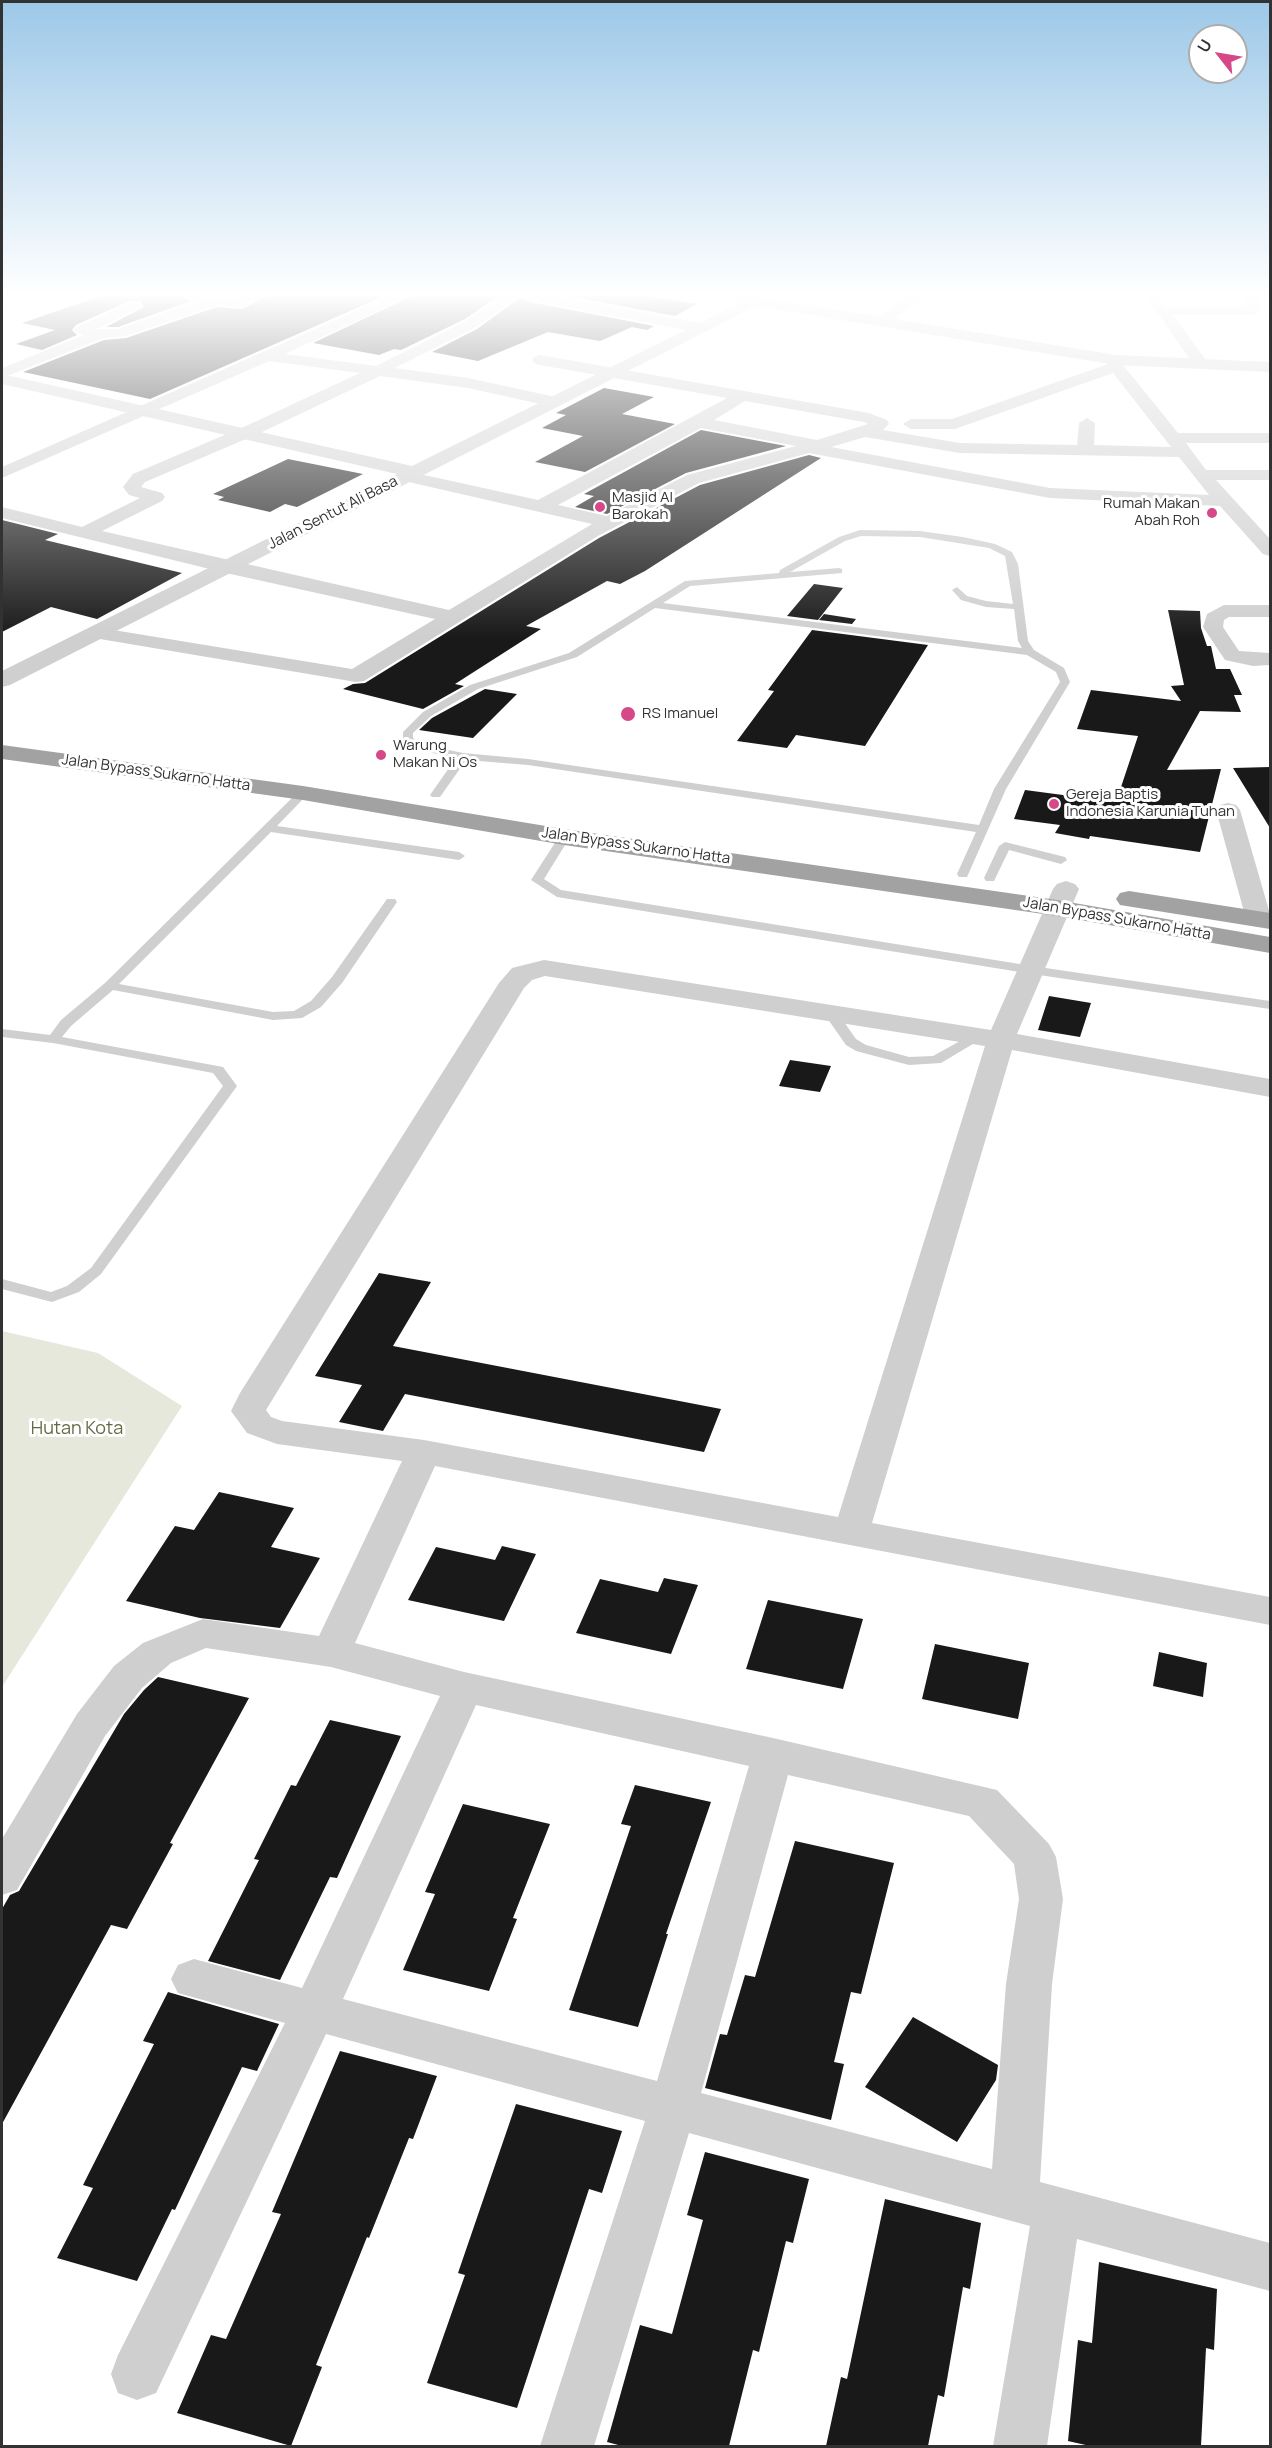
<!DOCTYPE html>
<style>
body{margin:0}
#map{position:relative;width:1272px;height:2448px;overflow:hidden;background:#fff;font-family:Manrope,sans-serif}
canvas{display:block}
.frame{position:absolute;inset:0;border:3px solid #323232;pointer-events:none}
.north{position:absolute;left:1188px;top:24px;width:60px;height:60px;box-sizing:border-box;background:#fff;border:2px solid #adadad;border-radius:50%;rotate:301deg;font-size:16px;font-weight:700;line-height:24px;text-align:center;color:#323232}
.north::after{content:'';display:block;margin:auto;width:21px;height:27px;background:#d64887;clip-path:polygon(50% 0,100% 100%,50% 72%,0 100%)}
</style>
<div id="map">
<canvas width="1272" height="2448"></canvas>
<div class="frame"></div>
<div class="north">U</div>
</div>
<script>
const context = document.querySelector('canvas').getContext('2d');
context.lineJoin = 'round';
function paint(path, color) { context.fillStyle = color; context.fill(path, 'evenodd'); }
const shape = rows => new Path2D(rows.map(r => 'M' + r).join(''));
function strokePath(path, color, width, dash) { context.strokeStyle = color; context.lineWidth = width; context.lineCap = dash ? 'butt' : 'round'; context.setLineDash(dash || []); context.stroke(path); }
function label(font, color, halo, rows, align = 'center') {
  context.font = font + ' Manrope,sans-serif'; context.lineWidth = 6; context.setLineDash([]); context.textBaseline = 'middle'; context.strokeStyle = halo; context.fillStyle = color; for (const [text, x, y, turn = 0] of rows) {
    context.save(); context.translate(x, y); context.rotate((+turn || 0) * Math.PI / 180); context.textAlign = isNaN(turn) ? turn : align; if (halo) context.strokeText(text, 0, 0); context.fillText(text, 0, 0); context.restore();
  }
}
paint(shape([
 [2,1331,98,1353,182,1406,2,1687]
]), '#e7e8dc');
paint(shape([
 [101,296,183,296,191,301,118,327,106,327,144,307,140,301,129,301,76,325,72,330,77,335,42,350,16,344,55,330,22,323],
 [267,296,384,296,150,399,23,372,104,340,126,338,217,307,242,309],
 [412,296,498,296,465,319,401,350,394,349,379,355,313,343],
 [568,296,646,296,697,304,675,316],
 [521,297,530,302,654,326,647,330,632,327,600,341,548,332,478,361,432,352,477,329],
 [604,388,654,397,622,414,675,424,585,472,535,462,583,436,542,428,566,415,556,413],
 [701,430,786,446,686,473,607,514,575,507,594,496,584,494],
 [809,455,821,458,645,571,620,584,607,581,526,626,541,629,455,684,464,686,423,709,343,689,353,684,365,683,599,538,700,485],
 [288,459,363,474,297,507,285,504,270,512,218,500,224,497,213,494],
 [2,520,58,534,45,540,182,573,97,619,51,607,2,632],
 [814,584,843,588,818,620,787,616],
 [1168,610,1200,611,1201,628,1207,646,1211,646,1216,669,1230,669,1242,695,1234,695,1241,712,1200,711,1167,770,1221,769,1200,852,1090,836,1089,839,1055,833,1060,825,1014,819,1025,790,1116,802,1138,736,1077,729,1091,690,1181,701,1171,686,1184,685],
 [824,614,856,619,852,624,819,620],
 [812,630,928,645,865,746,796,735,787,748,737,741,774,691,768,690],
 [485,689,517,694,473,738,419,730,432,718],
 [1270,767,1270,828,1233,768],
 [1049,996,1091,1003,1080,1037,1038,1030],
 [790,1060,831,1066,820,1092,779,1086],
 [379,1273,431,1282,393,1346,721,1409,704,1452,405,1394,383,1431,339,1422,362,1385,315,1376],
 [219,1492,294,1508,271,1547,320,1558,280,1628,200,1618,126,1601,175,1526,194,1530],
 [502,1546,536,1554,504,1621,408,1600,436,1547,495,1560],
 [664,1578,698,1585,671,1654,576,1633,600,1579,658,1592],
 [768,1600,863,1619,843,1689,746,1669],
 [935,1644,1029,1663,1018,1719,922,1699],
 [1159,1652,1207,1663,1203,1697,1153,1686],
 [158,1677,249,1698,170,1843,173,1844,127,1929,111,1925,2,2124,2,1909,10,1895,19,1891,124,1714,144,1690],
 [330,1720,401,1736,337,1878,330,1877,280,1980,208,1961,259,1860,254,1859,291,1785,296,1786],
 [635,1785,711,1802,666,1934,668,1934,638,2027,569,2010,631,1826,621,1824],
 [463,1804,550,1824,513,1918,517,1919,489,1991,403,1970,435,1894,425,1892],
 [795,1841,894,1863,861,1994,851,1992,834,2062,844,2064,831,2120,705,2088,720,2034,727,2035,745,1975,755,1977],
 [168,1992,279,2024,257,2071,242,2067,175,2210,172,2209,137,2281,57,2258,93,2188,83,2185,154,2044,143,2041],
 [913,2017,998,2065,996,2080,957,2142,865,2087],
 [340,2051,437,2076,413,2139,409,2138,369,2238,367,2237,316,2365,322,2367,291,2446,177,2413,211,2335,226,2339,281,2214,272,2212],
 [516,2104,622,2131,602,2193,589,2189,517,2408,427,2383,465,2275,458,2273],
 [705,2152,809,2179,793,2243,786,2241,759,2352,753,2350,729,2446,622,2446,607,2442,640,2325,672,2334,703,2220,687,2215],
 [885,2199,981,2223,970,2289,963,2287,944,2397,938,2395,928,2446,826,2446,841,2377,847,2379],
 [1099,2262,1217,2289,1214,2350,1206,2348,1201,2446,1090,2446,1068,2441,1078,2340,1092,2343]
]), '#191919');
paint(shape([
 [860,530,920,531,963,537,995,544,1012,552,1018,564,1028,641,1034,650,1064,668,1070,682,1006,789,967,877,959,877,957,874,976,832,528,765,466,760,440,797,432,797,430,795,456,758,418,750,403,741,403,732,423,712,470,685,569,653,685,581,779,573,780,570,839,537,860,530],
 [861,536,920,537,989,548,1005,556,1013,604,986,601,967,596,957,587,952,590,961,600,986,607,1014,609,1018,641,1022,648,663,603,690,586,842,573,842,569,839,568,790,572,845,541,861,536],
 [655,608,1027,655,1056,672,1060,682,994,789,979,825,528,759,463,753,425,745,413,738,413,733,431,716,478,689,577,657,655,608],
 [303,790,307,791,307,795,277,826,459,852,465,856,459,860,271,832,119,984,273,1012,294,1011,311,1001,332,977,387,899,395,899,397,902,342,983,321,1007,302,1018,273,1020,113,990,71,1026,62,1037,223,1067,237,1086,101,1274,79,1292,52,1302,2,1289,2,1279,51,1292,67,1286,91,1268,223,1086,213,1073,53,1043,2,1037,2,1029,50,1035,61,1020,105,983,299,791,303,790],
 [564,834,570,837,544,879,561,890,1032,966,1270,1001,1270,1009,1032,974,557,897,531,880,560,835,564,834],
 [1005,842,1065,857,1067,860,1061,864,1009,850,994,881,986,881,984,878,999,846,1005,842],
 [832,1011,837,1012,856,1039,866,1045,909,1057,933,1056,971,1035,976,1034,983,1038,941,1063,909,1065,856,1051,846,1045,825,1015,832,1011]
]), '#cfcfcf');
paint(shape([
 [185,296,235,299,244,296,265,296,241,307,217,305,125,336,103,338,2,378,2,368,84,335,77,333,74,330,77,327,130,303,140,303,142,306,97,329,118,329,198,301,185,296],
 [390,296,410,296,285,354,376,366,466,321,502,296,519,296,476,327,395,368,468,378,560,398,562,402,554,407,468,388,380,376,260,433,145,482,141,487,162,493,165,497,162,501,102,531,449,610,592,524,400,480,397,476,400,472,406,471,538,500,727,398,540,365,534,363,532,360,534,357,540,355,869,413,887,420,889,424,883,430,960,443,1077,445,1079,423,1087,418,1095,423,1094,445,1171,447,1113,373,955,429,911,429,903,424,911,419,952,419,1108,364,1110,357,1116,355,1122,357,1124,366,1178,433,1270,433,1270,443,1186,443,1206,470,1270,470,1270,480,1216,480,1270,539,1270,556,1263,554,1220,506,1050,498,809,453,699,483,598,536,364,681,356,682,88,637,85,633,88,629,95,627,352,669,435,619,226,573,2,518,2,507,82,527,140,498,129,495,123,487,133,474,248,425,360,373,269,361,2,478,2,467,390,296],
 [745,401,864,422,868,424,817,440,714,420,745,401],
 [701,428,796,446,687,475,607,516,558,505,701,428],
 [865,437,960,453,1179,457,1209,495,1050,488,831,447,865,437],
 [523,296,555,296,701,323,709,328,701,333,530,300,523,296],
 [727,296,756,296,758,299,751,303,729,299,727,296],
 [831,296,849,296,849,297,842,301,831,296],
 [908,296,925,296,885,325,875,325,872,322,875,319,908,296],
 [1146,296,1158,296,1166,307,1247,307,1241,296,1256,296,1262,306,1257,314,1252,315,1173,315,1209,364,1201,369,1195,367,1146,296],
 [1224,605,1270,605,1270,617,1229,617,1224,620,1223,627,1239,651,1270,653,1270,665,1253,666,1225,660,1203,627,1207,614,1224,605],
 [1228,803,1236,805,1240,810,1270,914,1268,925,1259,927,1250,925,1246,919,1216,810,1220,805,1228,803],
 [1066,881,1075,884,1079,889,1017,1034,1270,1079,1270,1097,1012,1050,872,1523,1270,1597,1270,1625,435,1466,355,1643,464,1672,773,1738,997,1790,1049,1844,1056,1857,1063,1899,1052,1984,1040,2182,1270,2243,1270,2291,1077,2239,1047,2446,993,2446,1030,2226,689,2133,594,2446,540,2446,645,2121,326,2034,156,2393,137,2400,118,2393,111,2374,118,2355,285,2023,178,1993,171,1979,178,1965,194,1959,302,1988,440,1696,331,1667,206,1648,171,1663,142,1688,105,1736,17,1890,2,1895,2,1839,77,1714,114,1666,143,1643,203,1619,319,1636,402,1461,277,1444,247,1433,231,1411,240,1393,499,983,512,968,544,960,991,1030,1053,889,1057,884,1066,881],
 [545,976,985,1046,838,1517,424,1440,282,1421,271,1417,266,1410,524,988,532,980,545,976],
 [476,1705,749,1766,657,2081,343,1999,476,1705],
 [788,1775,969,1816,1014,1864,1019,1899,1006,1984,992,2169,701,2093,788,1775]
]), '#cfcfcf');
paint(shape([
 [754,296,1116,355,1270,362,1270,372,1116,365,756,306,10,685,2,687,2,671,397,474,2,384,2,374,412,466,754,296]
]), '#cfcfcf');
paint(shape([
 [2,745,303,786,564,829,1057,900,1270,937,1270,953,1057,916,564,845,303,800,2,759,2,745],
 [1129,891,1270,913,1270,929,1120,905,1116,899,1120,893,1129,891]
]), '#a2a2a2');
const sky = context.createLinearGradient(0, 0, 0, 639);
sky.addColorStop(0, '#9cc8e8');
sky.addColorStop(0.46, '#fff');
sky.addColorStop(1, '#ffffff00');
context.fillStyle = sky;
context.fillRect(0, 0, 1272, 639);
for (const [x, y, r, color] of [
 [600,507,6,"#d64887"],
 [1212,513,6,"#d64887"],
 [628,714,8,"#d64887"],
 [381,755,6,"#d64887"],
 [1054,804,6,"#d64887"]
]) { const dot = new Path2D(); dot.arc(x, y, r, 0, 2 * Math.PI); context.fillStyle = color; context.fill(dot); strokePath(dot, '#fff', 2); }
label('15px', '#323232', '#fff', [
 ["Masjid Al",612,498],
 ["Barokah",612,515],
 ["Rumah Makan",1200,504,"right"],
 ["Abah Roh",1200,521,"right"],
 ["RS Imanuel",642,714],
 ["Warung",393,746],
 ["Makan Ni Os",393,763],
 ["Gereja Baptis",1066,795],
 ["Indonesia Karunia Tuhan",1066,812]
], 'left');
label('15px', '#323232', '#fff', [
 ["Jalan Sentut Ali Basa",333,513,-27],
 ["Jalan Bypass Sukarno Hatta",156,773,8],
 ["Jalan Bypass Sukarno Hatta",636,846,8],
 ["Jalan Bypass Sukarno Hatta",1117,919,10]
]);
label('18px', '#646b43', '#fff', [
 ["Hutan Kota",77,1429]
]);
</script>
